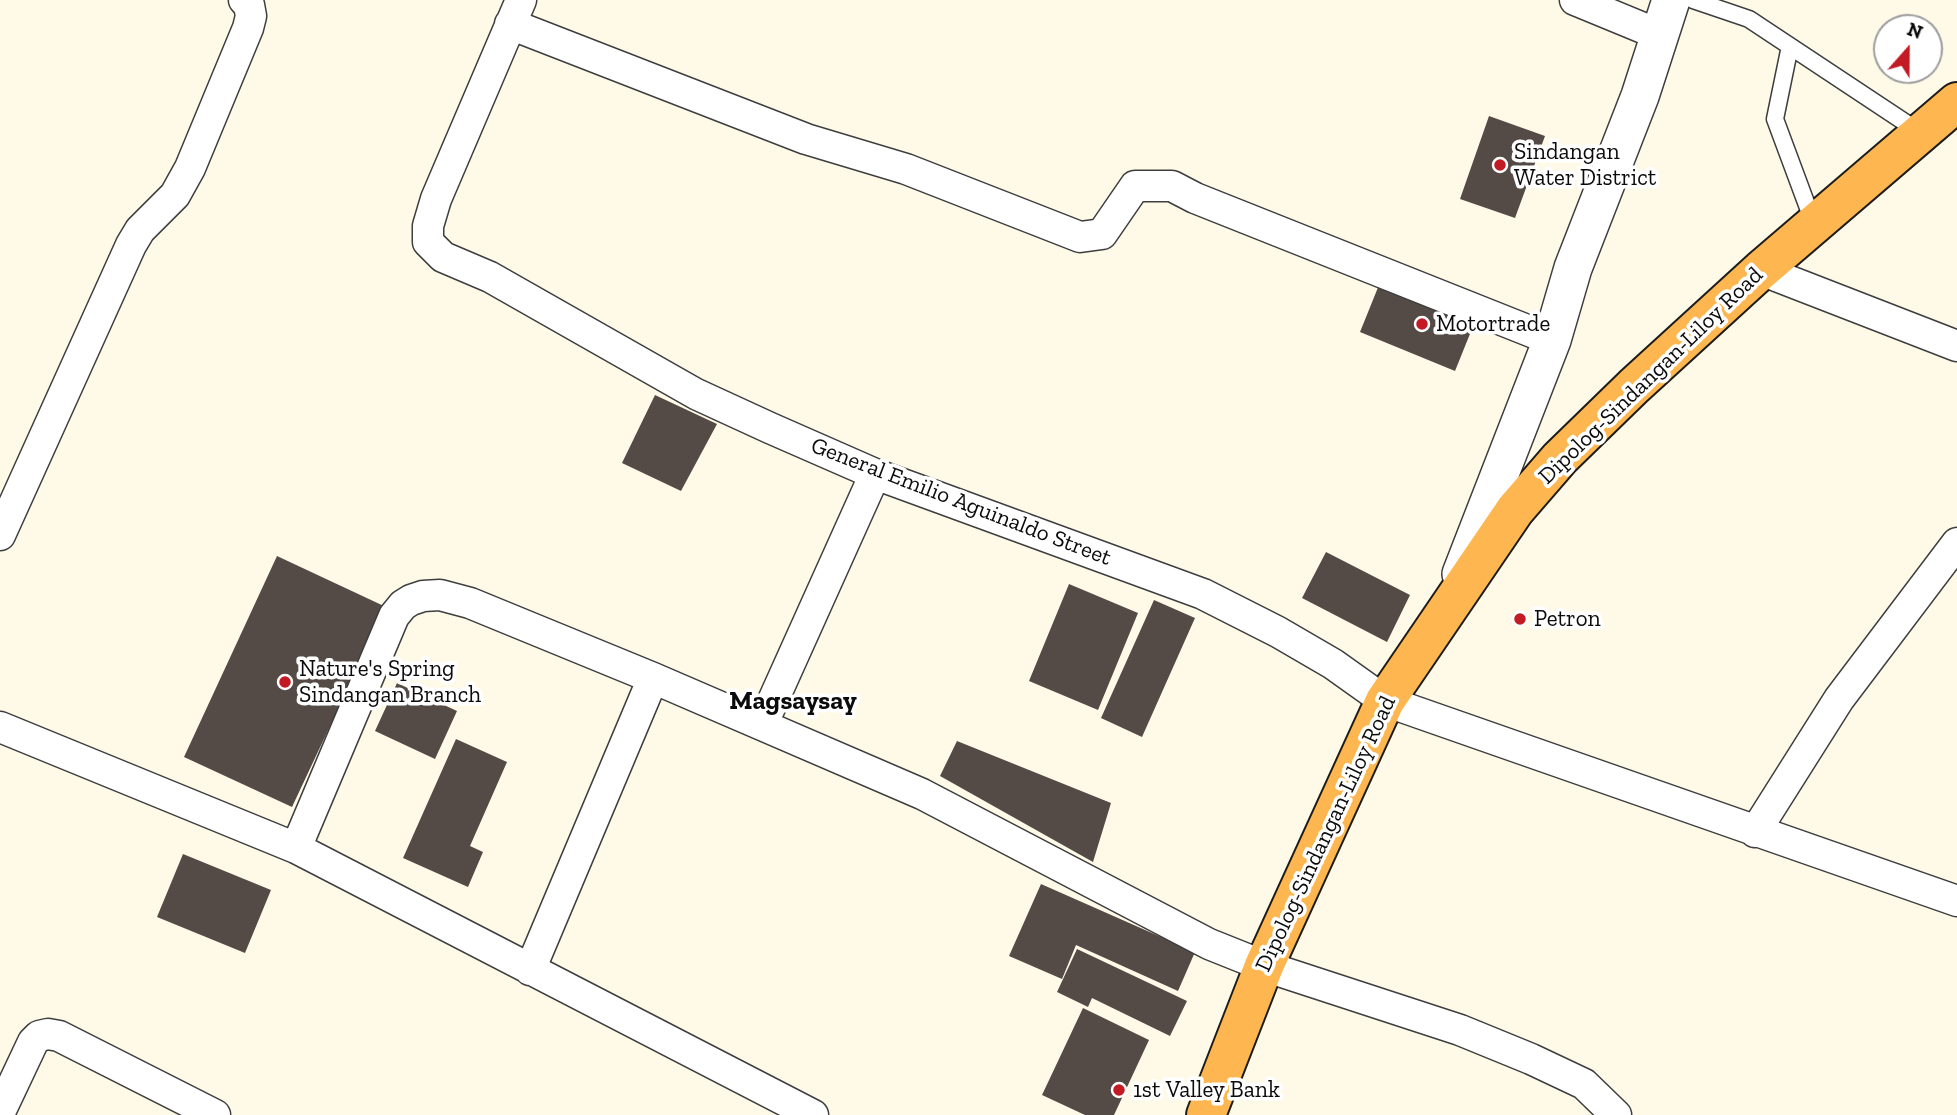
<!DOCTYPE html>
<style>
body{margin:0}
#map{position:relative;width:1957px;height:1115px;overflow:hidden;background:#fffae8;font-family:"Zilla Slab",serif}
canvas{display:block}
.north{position:absolute;left:1873px;top:14px;width:70px;height:70px;box-sizing:border-box;background:#fff;border:2px solid #9d9d9d;border-radius:50%;rotate:21deg;font-size:19px;font-weight:700;line-height:28px;text-align:center;color:#0b0b0b}
.north::after{content:'';display:block;margin:auto;width:24px;height:32px;background:#c21b24;clip-path:polygon(50% 0,100% 100%,50% 72%,0 100%)}
</style>
<div id="map">
<canvas width="1957" height="1115"></canvas>
<div class="north">N</div>
</div>
<script>
const context = document.querySelector('canvas').getContext('2d');
context.lineJoin = 'round';
function paint(path, color) { context.fillStyle = color; context.fill(path, 'evenodd'); }
const shape = rows => new Path2D(rows.map(r => 'M' + r).join(''));
function strokePath(path, color, width, dash) { context.strokeStyle = color; context.lineWidth = width; context.lineCap = dash ? 'butt' : 'round'; context.setLineDash(dash || []); context.stroke(path); }
function label(font, color, halo, rows, align = 'center') {
  context.font = font + ' "Zilla Slab",serif'; context.lineWidth = 7; context.setLineDash([]); context.textBaseline = 'middle'; context.strokeStyle = halo; context.fillStyle = color; for (const [text, x, y, turn = 0] of rows) {
    context.save(); context.translate(x, y); context.rotate((+turn || 0) * Math.PI / 180); context.textAlign = isNaN(turn) ? turn : align; if (halo) context.strokeText(text, 0, 0); context.fillText(text, 0, 0); context.restore();
  }
}
paint(shape([
 [1489,116,1545,136,1515,218,1460,199],
 [1381,280,1476,319,1455,371,1360,332],
 [655,395,717,424,681,491,622,463],
 [1326,552,1410,595,1387,642,1302,598],
 [277,556,386,607,292,807,184,757],
 [1069,584,1138,613,1098,710,1029,681],
 [1154,600,1195,618,1142,737,1101,718],
 [397,683,457,711,435,759,375,731],
 [456,739,507,762,470,846,483,852,468,887,403,858],
 [957,741,1111,803,1093,862,940,776],
 [183,854,271,890,245,953,157,917],
 [1041,884,1195,952,1178,991,1076,945,1062,979,1009,956],
 [1077,949,1187,1001,1170,1036,1092,998,1088,1007,1057,992],
 [1083,1008,1149,1040,1114,1115,1085,1115,1042,1095]
]), '#544b46');
const service = shape([
 [1693,0,1749,19,1921,133],
 [1790,46,1775,119,1814,224]
]);
const minor = shape([
 [521,0,436,199,428,226,428,242,443,257,490,277,696,394,770,428,875,474,1203,594,1278,632,1333,664,1385,701,1957,901],
 [1575,0,1660,35],
 [510,24,806,139,906,169,1080,237,1102,234,1135,186,1172,186,1195,198,1552,340],
 [1761,270,1957,346],
 [0,535,131,245,140,230,175,195,190,168,248,28,251,16,249,5,244,0],
 [763,723,875,474],
 [0,727,296,848,813,1115],
 [1755,832,1839,699,1957,543],
 [296,848,394,616,403,605,411,600,423,596,440,595,470,603,653,678,922,794,1209,944,1264,966,1460,1030,1531,1059,1584,1084,1616,1115],
 [530,970,653,678],
 [0,1112,33,1042,39,1036,48,1034,59,1036,215,1115]
]);
const tertiary = shape([
 [1461,574,1552,340,1573,268,1640,96,1671,0]
]);
const trunk = shape([
 [1206,1115,1264,966,1385,701,1515,510,1560,458,1634,386,1761,270,1957,102]
]);
strokePath(service, '#3e3e3e', 19);
strokePath(minor, '#3e3e3e', 33);
strokePath(tertiary, '#3e3e3e', 40);
strokePath(trunk, '#1c1c1c', 42);
strokePath(service, '#fff', 16);
strokePath(minor, '#fff', 30);
strokePath(tertiary, '#fff', 37);
strokePath(trunk, '#feb750', 38);
for (const [x, y, r, color] of [
 [1500,165,7,"#c21b24"],
 [1422,324,7,"#c21b24"],
 [1520,619,7,"#c21b24"],
 [285,682,7,"#c21b24"],
 [1119,1090,7,"#c21b24"]
]) { const dot = new Path2D(); dot.arc(x, y, r, 0, 2 * Math.PI); context.fillStyle = color; context.fill(dot); strokePath(dot, '#fff', 2.5); }
label('23px', '#0b0b0b', '#fff', [
 ["Sindangan",1514,152],
 ["Water District",1514,178],
 ["Motortrade",1436,324],
 ["Petron",1534,619],
 ["Nature's Spring",299,669],
 ["Sindangan Branch",299,695],
 ["1st Valley Bank",1133,1090]
], 'left');
label('23px', '#0b0b0b', '#fff', [
 ["Dipolog-Sindangan-Liloy Road",1651,376,-44],
 ["General Emilio Aguinaldo Street",961,502,21],
 ["Dipolog-Sindangan-Liloy Road",1326,834,-65]
]);
label('bold 26px', '#0b0b0b', '#fff', [
 ["Magsaysay",793,702]
]);
</script>
